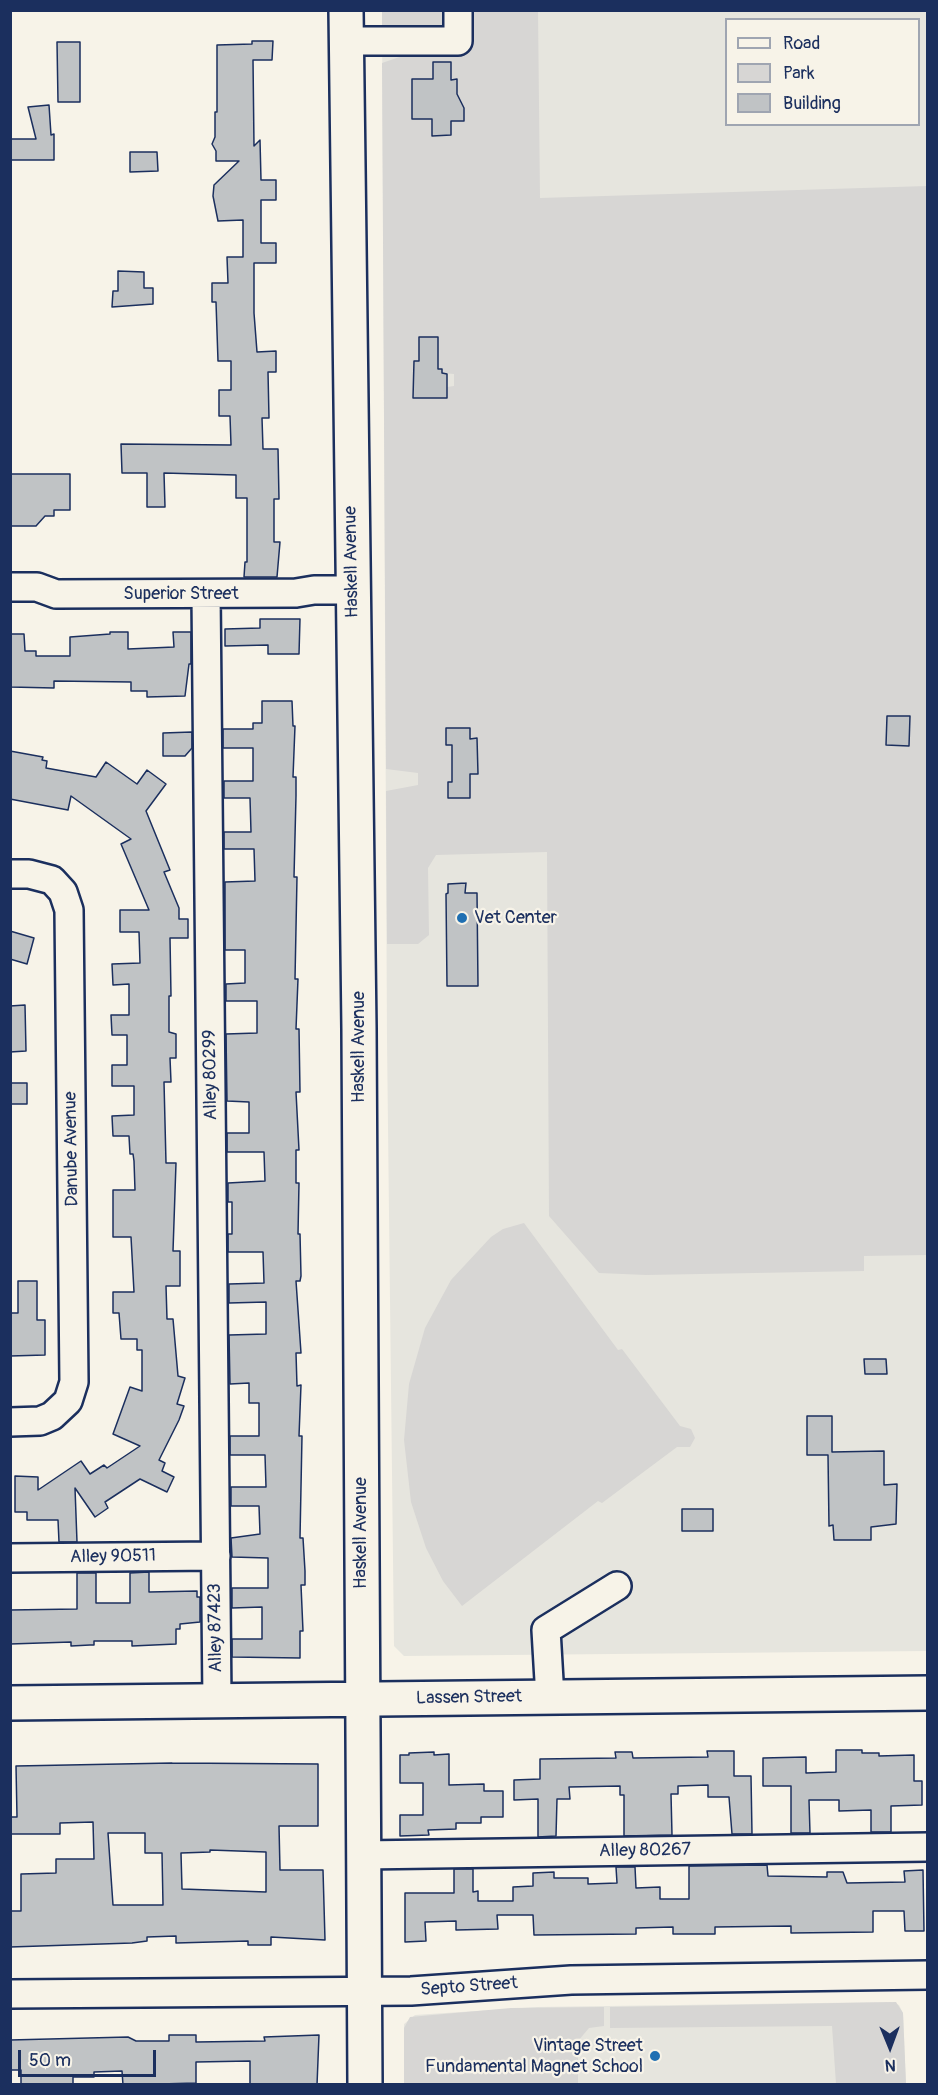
<!DOCTYPE html>
<style>
body{margin:0}
#map{position:relative;width:938px;height:2095px;overflow:hidden;background:#f7f3e8;font-family:Pangolin,sans-serif}
canvas{display:block}
.frame{position:absolute;inset:0;border:12px solid #1b2f5e;pointer-events:none}
.legend{position:absolute;left:725px;top:18px;width:195px;height:108px;box-sizing:border-box;background:#f7f3e8;border:2px solid #9fa5b1;margin:0;padding:8px 10px;list-style:none;font-size:18px;color:#1b2f5e}
.legend li{display:flex;align-items:center;gap:12px;height:30px}
.legend b{width:30px;border:2px solid #9fa5b1}
.north{position:absolute;left:860px;top:2017px;width:60px;height:60px;-webkit-text-stroke:4px #f7f3e8;paint-order:stroke;rotate:179deg;font-size:16px;font-weight:700;line-height:24px;text-align:center;color:#1b2f5e}
.north::after{content:'';display:block;margin:auto;width:21px;height:27px;background:#1b2f5e;clip-path:polygon(50% 0,100% 100%,50% 72%,0 100%)}
.scale{position:absolute;left:18px;top:2050px;width:138px;height:27px;box-sizing:border-box;border:3px solid #1b2f5e;border-top:0;padding-left:8px;font-size:18px;line-height:21px;white-space:nowrap;color:#1b2f5e;-webkit-text-stroke:4px #f7f3e8;paint-order:stroke}
</style>
<div id="map">
<canvas width="938" height="2095"></canvas>
<div class="frame"></div>
<ul class="legend">
<li><b style="height:8px;background:#f7f3e8"></b>Road</li>
<li><b style="height:16px;background:#d7d6d4"></b>Park</li>
<li><b style="height:16px;background:#c0c3c5"></b>Building</li>
</ul>
<div class="north">N</div>
<div class="scale">50 m</div>
</div>
<script>
const context = document.querySelector('canvas').getContext('2d');
context.lineJoin = 'round';
function paint(path, color) { context.fillStyle = color; context.fill(path, 'evenodd'); }
const shape = rows => new Path2D(rows.map(r => 'M' + r).join(''));
function strokePath(path, color, width, dash) { context.strokeStyle = color; context.lineWidth = width; context.lineCap = dash ? 'butt' : 'round'; context.setLineDash(dash || []); context.stroke(path); }
function label(font, color, halo, rows, align = 'center') {
  context.font = font + ' Pangolin,sans-serif'; context.lineWidth = 4.5; context.setLineDash([]); context.textBaseline = 'middle'; context.strokeStyle = halo; context.fillStyle = color; for (const [text, x, y, turn = 0] of rows) {
    context.save(); context.translate(x, y); context.rotate((+turn || 0) * Math.PI / 180); context.textAlign = isNaN(turn) ? turn : align; if (halo) context.strokeText(text, 0, 0); context.fillText(text, 0, 0); context.restore();
  }
}
paint(shape([
 [382,11,927,11,927,1651,404,1656,394,1646,387,1040],
 [726,20,918,20,918,124,726,124],
 [891,2002,899,2005,903,2013,906,2084,404,2084,404,2024,415,2015,537,2007]
]), '#e6e5de');
paint(shape([
 [382,11,538,11,540,198,927,186,927,1255,864,1256,864,1271,646,1275,599,1273,549,1216,547,852,436,855,428,868,429,935,418,944,387,944,386,791,418,785,418,773,386,769,382,63,423,49,423,35,382,27],
 [433,62,451,62,451,80,456,80,457,94,464,108,464,121,451,121,451,135,432,136,432,119,412,119,412,79,433,79],
 [419,337,438,369,442,373,454,374,454,386,447,387,446,398,413,397,414,361,419,361],
 [446,728,469,728,470,739,477,739,478,773,470,774,470,798,448,798,448,782,452,782,452,745,446,744],
 [524,1223,618,1350,622,1349,680,1426,691,1429,695,1438,690,1447,677,1447,602,1503,598,1501,462,1606,443,1581,426,1548,411,1502,404,1440,409,1384,425,1328,451,1280,491,1237,503,1229],
 [896,2002,903,2013,906,2084,836,2084,832,2026,610,2028,610,2007],
 [604,2007,604,2026,589,2028,578,2041,578,2084,404,2084,404,2028,410,2017,511,2008]
]), '#d7d6d4');
const building = shape([
 [252,41,273,41,272,60,253,60,254,146,260,140,261,180,276,180,276,200,261,200,261,243,276,243,276,263,254,263,254,313,257,352,276,351,276,372,268,372,269,418,262,418,263,449,278,449,279,499,274,499,274,542,280,542,277,577,244,577,245,562,247,562,247,498,236,498,236,475,164,473,165,507,147,507,147,473,122,473,121,444,231,445,230,416,219,416,219,390,231,390,231,361,218,361,216,302,212,302,212,283,228,283,227,257,243,257,243,220,218,221,213,196,214,185,239,161,216,161,216,151,212,144,215,137,215,112,217,112,217,45,252,44,252,41],
 [57,42,80,42,80,102,58,102,57,42],
 [433,62,451,62,451,80,457,79,457,94,464,108,464,121,451,121,451,135,432,136,432,119,412,119,412,79,433,79,433,62],
 [49,105,51,135,54,134,54,160,10,160,10,139,36,139,28,107,49,105],
 [130,152,157,152,158,171,130,172,130,152],
 [118,271,144,272,144,288,153,288,153,304,112,307,113,291,118,291,118,271],
 [419,337,438,337,438,369,442,369,442,373,447,374,447,398,413,398,414,361,419,361,419,337],
 [10,474,70,474,70,510,54,510,54,516,45,516,36,526,10,526,10,474],
 [260,619,300,619,299,654,268,654,268,645,225,646,225,629,260,628,260,619],
 [110,632,128,632,128,649,174,647,173,632,191,632,191,664,189,664,185,696,147,697,147,691,131,691,131,682,54,681,54,688,10,687,10,634,24,634,25,651,36,651,36,656,70,656,70,637,110,634,110,632],
 [262,701,292,701,293,726,295,726,293,777,296,777,296,796,294,877,297,877,295,979,298,979,296,1029,299,1029,300,1092,296,1092,299,1150,296,1150,296,1183,299,1183,298,1234,300,1234,301,1276,300,1281,296,1281,301,1353,296,1353,297,1386,301,1385,299,1436,302,1436,300,1538,303,1538,305,1571,305,1585,301,1585,303,1631,300,1631,300,1658,232,1657,232,1639,262,1639,262,1607,232,1608,232,1588,268,1588,268,1558,232,1557,231,1538,260,1534,259,1506,231,1506,231,1487,266,1487,265,1455,230,1455,230,1436,259,1436,259,1403,249,1403,249,1383,230,1384,229,1335,266,1334,266,1302,229,1303,229,1284,264,1283,263,1252,228,1252,228,1234,232,1234,232,1202,228,1202,228,1183,265,1181,264,1152,227,1152,227,1133,249,1133,249,1102,227,1101,226,1034,257,1033,257,1001,226,1001,226,984,245,983,245,950,225,950,225,882,255,881,254,849,224,849,224,832,251,832,250,798,224,798,224,781,253,781,253,748,223,748,223,729,253,729,253,723,262,723,262,701],
 [887,716,910,716,909,746,886,745,887,716],
 [446,728,470,728,470,739,477,738,478,774,470,774,470,798,448,798,448,782,452,782,452,745,446,745,446,728],
 [192,732,192,748,185,756,163,756,163,733,192,732],
 [10,751,43,757,42,760,47,761,46,768,96,777,106,762,137,784,147,770,166,784,146,811,170,870,164,872,179,908,179,919,188,919,188,938,170,938,171,996,169,996,169,1032,176,1034,176,1058,170,1058,171,1082,164,1082,166,1163,176,1163,173,1251,180,1251,180,1286,166,1286,167,1319,173,1319,178,1376,185,1378,177,1404,184,1406,179,1420,159,1460,165,1463,162,1471,174,1477,167,1492,140,1479,105,1502,108,1508,95,1517,75,1488,77,1542,59,1542,58,1520,27,1520,27,1512,15,1512,15,1476,38,1477,38,1490,81,1461,90,1474,104,1465,107,1468,140,1446,113,1434,130,1387,142,1391,142,1350,137,1350,137,1339,121,1339,119,1313,113,1313,113,1292,134,1292,131,1237,113,1237,113,1190,135,1190,134,1161,133,1154,130,1154,129,1136,113,1136,112,1116,134,1115,134,1086,112,1086,112,1065,127,1065,127,1035,112,1035,111,1015,129,1015,129,984,113,985,112,964,140,963,139,932,120,932,120,910,149,910,121,844,131,839,71,796,68,810,10,799,10,751],
 [466,883,465,893,477,893,478,986,447,986,446,894,448,893,448,884,466,883],
 [10,931,34,938,27,964,10,959,10,931],
 [25,1005,26,1051,10,1052,10,1006,25,1005],
 [10,1083,27,1083,27,1104,10,1104,10,1083],
 [18,1281,37,1281,37,1320,45,1320,45,1355,10,1356,10,1313,18,1313,18,1281],
 [864,1359,886,1359,887,1374,865,1374,864,1359],
 [807,1416,832,1416,832,1452,884,1451,884,1485,897,1484,896,1524,871,1527,871,1540,834,1540,833,1525,829,1526,828,1455,807,1455,807,1416],
 [682,1509,713,1509,713,1531,682,1531,682,1509],
 [149,1572,149,1592,197,1591,197,1597,200,1597,200,1622,180,1624,180,1629,176,1629,176,1644,132,1646,132,1641,94,1641,94,1645,90,1645,71,1646,71,1642,10,1644,10,1610,77,1609,77,1573,96,1573,96,1603,130,1603,130,1573,149,1572],
 [836,1750,862,1750,862,1753,879,1753,879,1756,914,1755,914,1781,922,1781,922,1805,891,1806,891,1832,871,1832,871,1810,839,1811,839,1800,809,1800,810,1833,791,1833,791,1786,763,1786,763,1758,806,1757,806,1773,836,1772,836,1750],
 [707,1751,734,1751,734,1776,751,1776,752,1834,732,1834,729,1797,708,1797,708,1785,678,1786,678,1794,671,1794,672,1835,624,1836,624,1795,620,1795,620,1786,569,1787,570,1799,557,1799,556,1836,538,1837,538,1799,514,1800,514,1780,540,1779,540,1759,616,1758,615,1752,632,1752,633,1758,708,1757,707,1751],
 [434,1752,434,1755,449,1754,449,1785,484,1784,484,1791,503,1791,503,1817,481,1817,481,1823,456,1823,456,1829,428,1830,429,1835,400,1836,400,1815,423,1815,423,1783,400,1783,400,1755,409,1755,409,1753,434,1752],
 [172,1763,318,1764,318,1826,279,1826,280,1870,323,1870,325,1940,271,1937,271,1945,248,1945,248,1941,176,1943,176,1936,147,1937,147,1941,132,1943,10,1947,10,1911,21,1911,21,1874,56,1873,56,1859,94,1859,93,1822,60,1823,60,1834,10,1834,10,1817,17,1817,16,1766,172,1763],
 [108,1833,145,1833,145,1853,162,1853,163,1905,113,1905,108,1833],
 [210,1850,266,1852,266,1892,182,1889,181,1853,210,1852,210,1850],
 [767,1865,768,1876,827,1877,827,1872,843,1872,847,1883,905,1882,904,1871,923,1870,924,1931,905,1931,904,1911,873,1911,873,1932,791,1933,791,1926,715,1927,715,1934,673,1934,673,1927,636,1928,636,1934,534,1935,533,1915,497,1915,498,1929,456,1930,456,1921,425,1922,426,1941,405,1942,405,1893,454,1893,454,1869,473,1869,473,1892,478,1891,478,1901,513,1901,513,1887,533,1886,533,1873,554,1872,554,1878,588,1878,588,1884,617,1883,616,1867,635,1867,636,1888,660,1887,660,1899,689,1899,689,1866,767,1865],
 [169,2035,196,2035,196,2042,265,2041,264,2037,319,2035,317,2085,250,2085,250,2061,196,2062,196,2083,123,2085,122,2071,94,2072,94,2077,73,2077,73,2085,21,2085,21,2070,10,2070,10,2040,128,2037,136,2041,169,2041,169,2035]
]);
paint(building, '#c0c3c5');
strokePath(building, '#1b2f5e', 1.5);
const minor = shape([
 [346,41,458,41,458,12],
 [10,587,37,587,56,594,296,593,314,590,352,590],
 [206,594,217,1701],
 [10,874,29,874,52,880,63,892,69,910,74,1382,68,1401,52,1416,40,1421,10,1422],
 [10,1558,216,1556],
 [550,1698,546,1630,617,1586],
 [362,1855,928,1847],
 [10,1994,411,1991,571,1980,928,1975]
]);
const major = shape([
 [346,10,359,1029,365,2084],
 [10,1703,928,1693]
]);
strokePath(minor, '#1b2f5e', 32);
strokePath(major, '#1b2f5e', 38);
strokePath(minor, '#f7f3e8', 27);
strokePath(major, '#f7f3e8', 33);
for (const [x, y, r, color] of [
 [462,918,6,"#1f6fb2"],
 [655,2056,6,"#1f6fb2"]
]) { const dot = new Path2D(); dot.arc(x, y, r, 0, 2 * Math.PI); context.fillStyle = color; context.fill(dot); strokePath(dot, '#f7f3e8', 2); }
label('18px', '#1b2f5e', '#f7f3e8', [
 ["Haskell Avenue",352,562,-91],
 ["Superior Street",181,594],
 ["Haskell Avenue",359,1047,-90],
 ["Alley 80299",211,1075,-91],
 ["Danube Avenue",72,1149,-91],
 ["Haskell Avenue",361,1533,-90],
 ["Alley 90511",113,1557,-1],
 ["Alley 87423",216,1628,-91],
 ["Lassen Street",469,1698,-1],
 ["Alley 80267",645,1851,-1],
 ["Septo Street",469,1987,-4]
]);
label('18px', '#1b2f5e', '#f7f3e8', [
 ["Vet Center",474,918],
 ["Vintage Street",643,2046,"right"],
 ["Fundamental Magnet School",643,2067,"right"]
], 'left');
</script>
